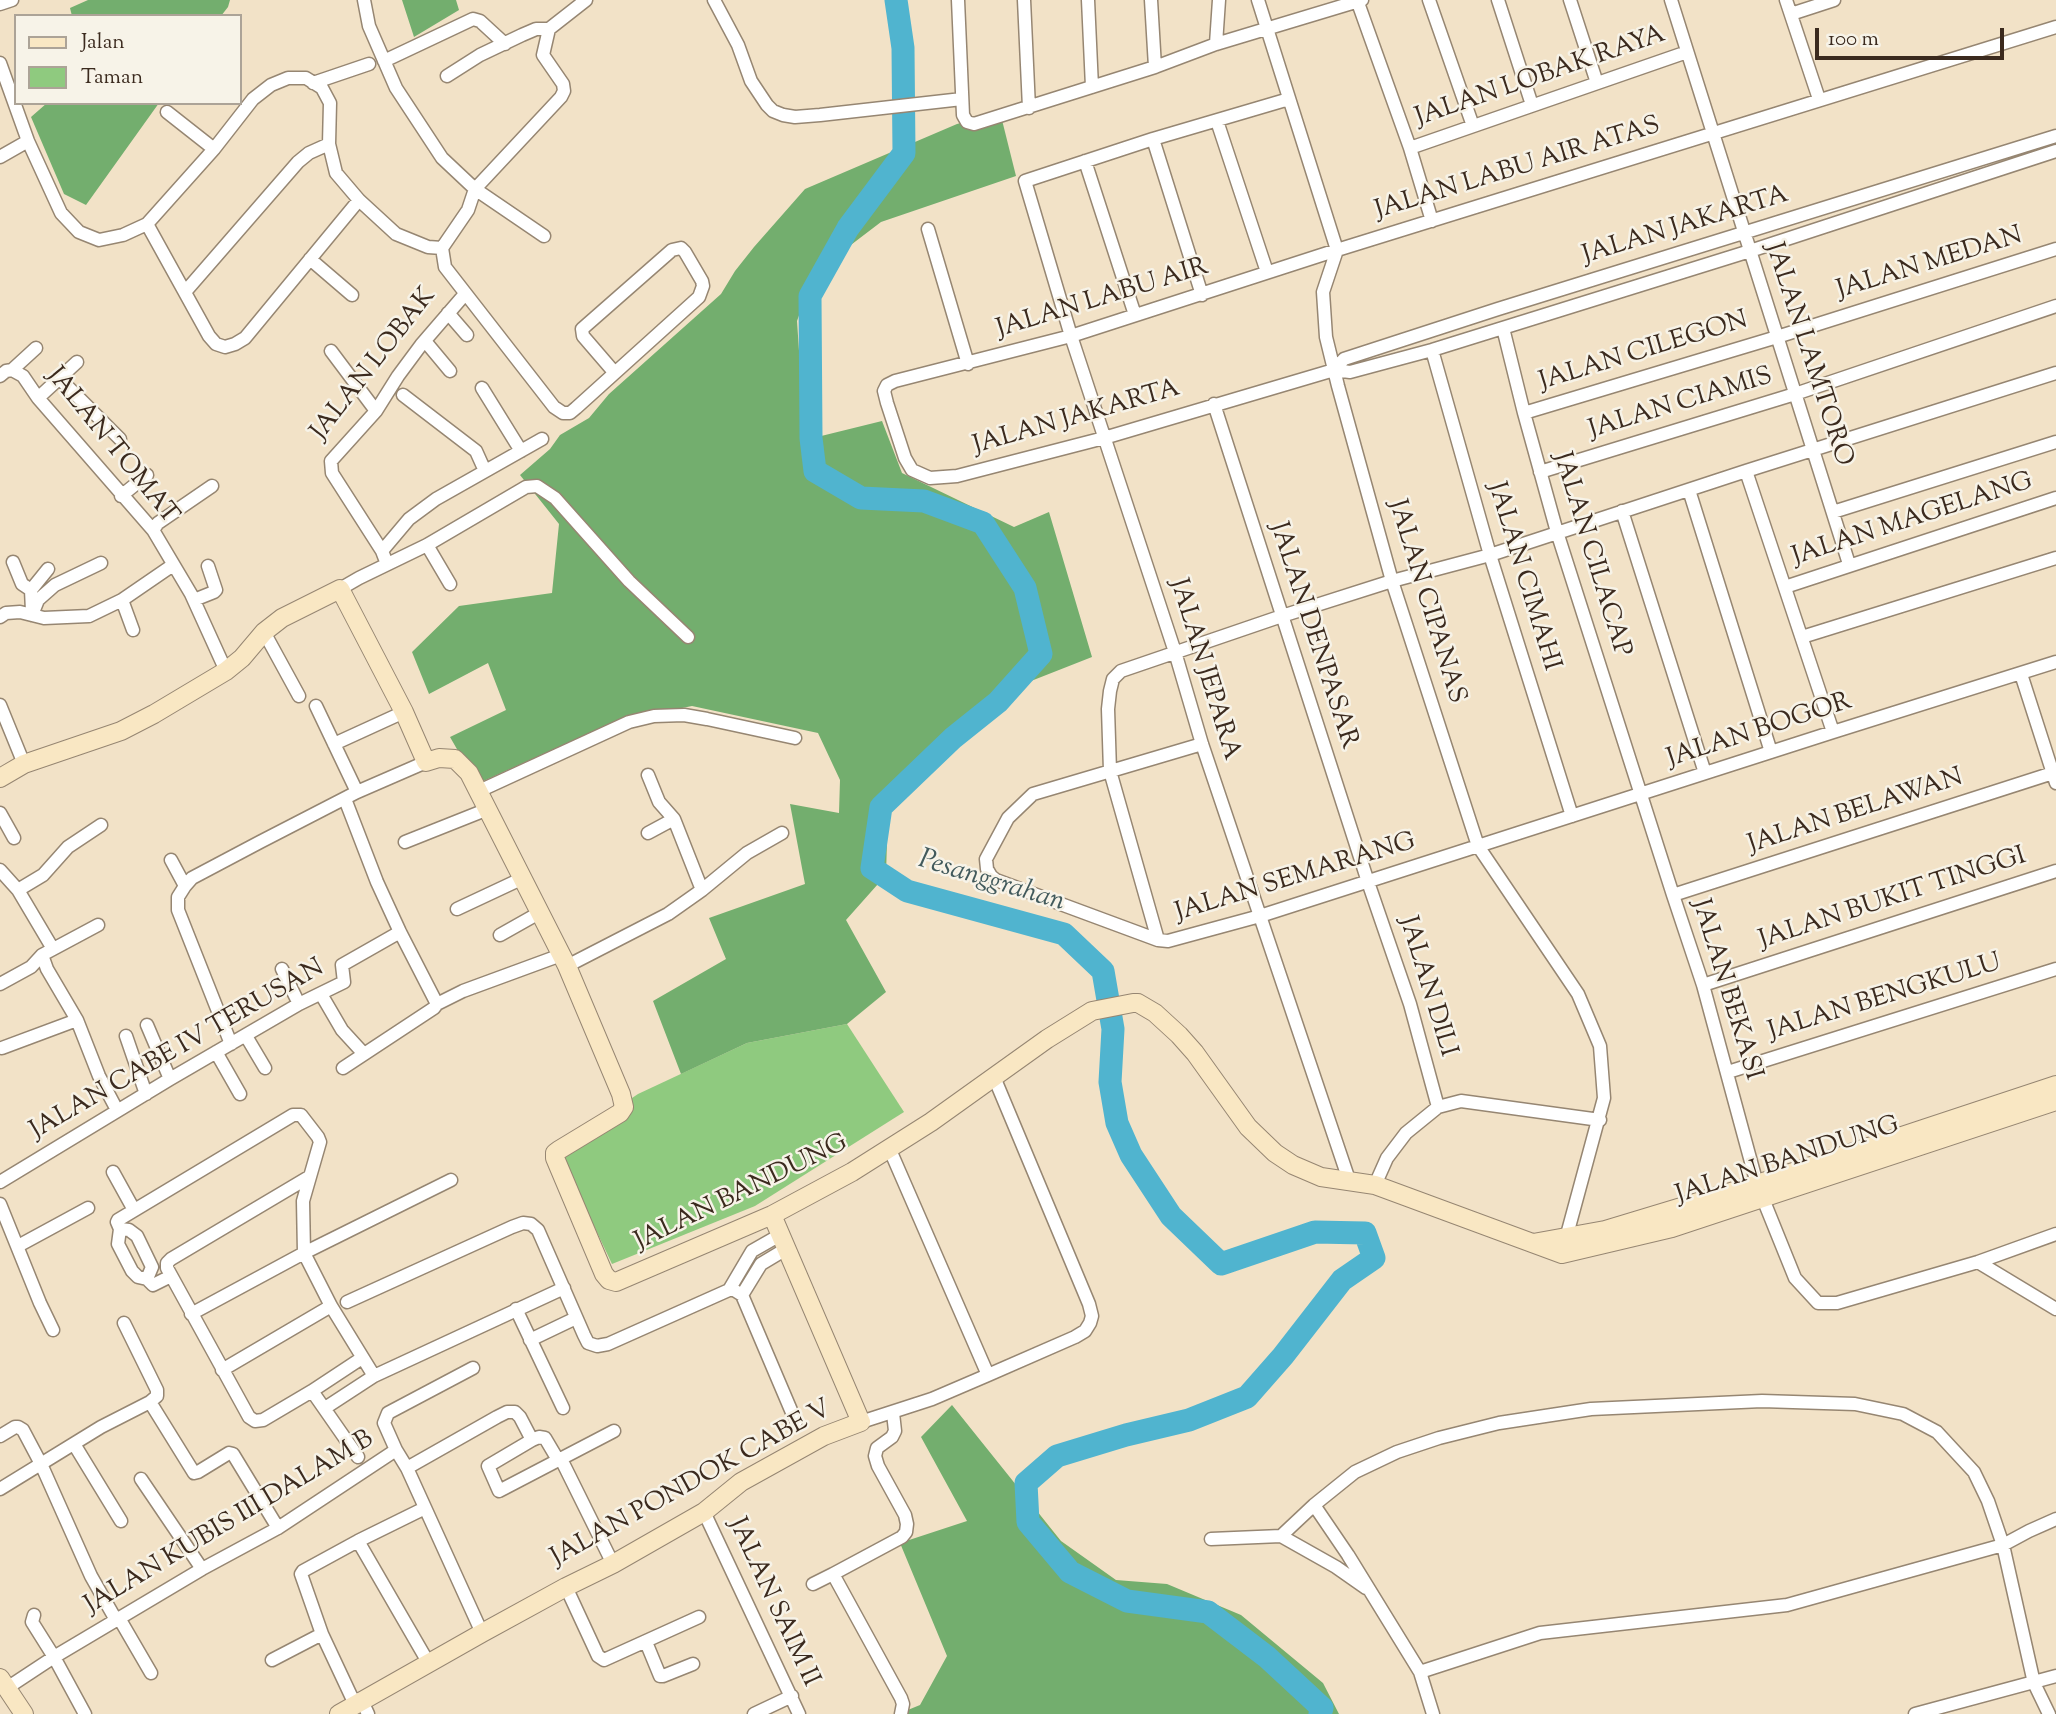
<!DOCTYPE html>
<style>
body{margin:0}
#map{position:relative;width:2056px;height:1714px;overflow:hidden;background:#f2e2c7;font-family:"Sorts Mill Goudy",serif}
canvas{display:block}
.legend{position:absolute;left:14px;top:14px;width:228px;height:91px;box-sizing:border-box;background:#f7f3e8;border:2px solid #aca397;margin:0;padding:9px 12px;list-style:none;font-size:21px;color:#3b2a1e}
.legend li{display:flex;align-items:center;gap:14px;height:35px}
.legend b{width:35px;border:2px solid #aca397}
.scale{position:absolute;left:1815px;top:28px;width:189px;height:32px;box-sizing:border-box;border:4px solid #3b2a1e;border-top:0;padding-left:9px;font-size:21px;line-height:24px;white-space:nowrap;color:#3b2a1e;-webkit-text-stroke:5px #f7f3e8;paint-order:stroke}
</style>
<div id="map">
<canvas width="2056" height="1714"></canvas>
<ul class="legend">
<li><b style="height:9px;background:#f9e7c3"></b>Jalan</li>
<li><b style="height:19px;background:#8fca7f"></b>Taman</li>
</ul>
<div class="scale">100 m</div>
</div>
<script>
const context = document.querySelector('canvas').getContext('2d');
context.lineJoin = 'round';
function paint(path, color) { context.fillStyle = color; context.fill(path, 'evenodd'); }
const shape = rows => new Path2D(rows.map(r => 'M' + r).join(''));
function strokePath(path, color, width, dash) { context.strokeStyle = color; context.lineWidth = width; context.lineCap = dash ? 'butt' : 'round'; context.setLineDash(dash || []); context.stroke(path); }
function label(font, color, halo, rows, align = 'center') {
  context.font = font + ' "Sorts Mill Goudy",serif'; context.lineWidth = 5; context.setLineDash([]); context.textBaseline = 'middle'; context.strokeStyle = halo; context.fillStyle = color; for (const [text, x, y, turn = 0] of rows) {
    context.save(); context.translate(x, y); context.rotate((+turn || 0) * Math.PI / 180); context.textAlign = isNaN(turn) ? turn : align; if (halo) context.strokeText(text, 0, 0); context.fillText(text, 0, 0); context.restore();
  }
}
paint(shape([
 [847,1024,904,1112,755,1206,612,1264,557,1148,638,1094,747,1043]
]), '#8fca7f');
paint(shape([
 [88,0,230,0,228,7,221,16,72,16,70,8],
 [402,0,456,0,459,10,414,37],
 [47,103,159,103,86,205,64,194,31,117],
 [1000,112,1016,176,881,222,814,273,797,321,805,440,882,421,902,473,1014,527,1049,512,1092,657,1031,681,951,741,888,808,886,875,846,920,886,992,847,1024,747,1043,681,1074,653,1001,726,959,709,918,805,884,790,804,839,813,840,780,818,733,692,706,614,722,477,784,450,737,506,710,488,663,429,694,412,652,459,606,552,593,559,524,520,475,550,449,560,435,589,418,609,394,721,294,735,271,754,247,805,189,957,124],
 [952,1405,1061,1541,1116,1580,1167,1584,1241,1615,1323,1683,1339,1714,898,1714,920,1705,947,1656,900,1543,967,1521,921,1437]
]), '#73ae6e');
strokePath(shape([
 [896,0,903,48,904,153,848,228,810,296,811,438,815,471,861,498,924,501,983,523,1025,588,1041,654,998,702,953,738,881,807,872,868,907,891,1064,934,1103,971,1113,1029,1110,1082,1117,1123,1131,1155,1171,1216,1221,1264,1315,1232,1365,1233,1374,1258,1342,1280,1283,1356,1247,1397,1189,1420,1126,1435,1057,1456,1026,1483,1028,1522,1070,1572,1127,1601,1208,1612,1267,1657,1322,1708,1320,1714]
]), '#50b4cf', 23);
const street = shape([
 [364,0,369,26,396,88,442,158,475,189,544,236],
 [586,0,549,29,543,55,563,84,564,91,561,97,475,189,468,210,442,248,445,267,554,407,563,413,570,413,576,408,699,297,703,286,702,281,685,252,681,248,672,250,582,329,583,336,614,372],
 [714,0,738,45,751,81,767,105,773,111,783,115,795,117,820,115,962,99],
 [958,0,963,115,967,122,974,124,1155,67,1216,44,1362,0],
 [1024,0,1029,108],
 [1088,0,1092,87],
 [1151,0,1155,67],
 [1258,0,1337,250,1323,292,1326,337,1338,386,1392,581,1478,846,1578,994,1600,1046,1604,1098,1565,1242],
 [1357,0,1410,148,1432,221],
 [1429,0,1473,126],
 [1498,0,1532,105],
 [1570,0,1597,83],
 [1671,0,1849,564],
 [1786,0,1819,99],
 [0,4,12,0],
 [1791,14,1834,0],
 [2056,27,1337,250,1071,336,895,381,887,385,884,391,887,403,905,458,912,470,930,478,957,476,1104,438,1334,370,1350,372,1432,350,1750,251,2056,151],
 [1216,44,1219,0],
 [384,61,473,19,480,21,505,44],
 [0,63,28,141,61,213,79,232,99,240,123,235,147,224,214,149,253,99,271,85,288,78,306,78,322,88,330,103,329,144,336,173,359,200,396,234,428,247,442,248],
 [447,76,480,55,522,35,536,29,549,29],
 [313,83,369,64],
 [1289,99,1153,139,1025,181,1071,336,1175,652,1202,744,1350,1183],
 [167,112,214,149],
 [1217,121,1267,272],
 [1153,139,1202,295],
 [1410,148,1687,52],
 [0,157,28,141],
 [1085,161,1135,315],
 [147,224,209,336,216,344,225,347,235,344,245,338,359,200],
 [928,229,968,364],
 [310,259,352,295],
 [185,292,298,162,309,153,329,144],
 [448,313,467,335],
 [1503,328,1524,413,1557,532,1673,895,1703,985,1757,1184,1795,1278,1818,1303,1837,1303,1978,1262,2056,1234],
 [425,341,450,371],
 [1432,350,1490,555,1572,816],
 [331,351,376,411],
 [12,370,23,376,38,398,153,530,191,594,226,671],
 [1334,370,1344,359,1498,309,2056,136],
 [0,376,6,371,12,370,36,348],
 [59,378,120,439],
 [482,388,521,451],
 [403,395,476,451,485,471],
 [38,398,77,362],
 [1214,404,1368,882,1410,1004,1438,1107],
 [1524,413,1777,337,2056,249],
 [1746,471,1833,732],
 [1540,472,1795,394,2056,306],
 [1689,490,1771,752],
 [121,496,147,475],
 [1622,511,1705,773],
 [1833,512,2056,442],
 [153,530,158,523,212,486],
 [427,545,450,584],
 [382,551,409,519,436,499,542,439],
 [13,562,22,584,31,590],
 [387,564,382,551,332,473,331,461,376,411,398,376,421,345,465,294],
 [1785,587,2056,498],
 [340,589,359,578,427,545,526,487,537,486,555,498,629,581,688,637],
 [122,600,133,630],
 [194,600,214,592,216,590,208,566],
 [32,611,31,590,48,569],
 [32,615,38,600,55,585,101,563],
 [0,617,6,613,20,612,44,618,89,616,122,600,173,565],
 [264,632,299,696],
 [1802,637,2056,558],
 [2021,674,2056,783],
 [0,705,24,764],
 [316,706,357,792],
 [334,744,404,712],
 [1202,744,1033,794,1008,818,986,859,987,869,991,876,996,880,1158,940,1168,941,1260,916,1833,732,2056,662],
 [648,775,659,802,674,819,648,833],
 [479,791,629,722,654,716,684,715,707,719,795,738],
 [345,799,377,882,400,932,437,1004],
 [0,813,14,838],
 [674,819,702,890],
 [405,842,488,809],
 [171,860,185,886],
 [0,870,18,890,53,949],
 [18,890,43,875,68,847,101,825],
 [1673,895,2056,772],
 [457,909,521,879],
 [500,935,539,913],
 [1158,940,1110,771,1108,709,1110,691,1113,679,1121,671,1282,616,1392,581,1490,555,1746,471,2056,373],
 [42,955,47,969,77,1020,99,1076,117,1110],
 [567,966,668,914,702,890,747,853,782,833],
 [282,969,299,1004],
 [0,984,31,967,42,955,98,925],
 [1703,985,2056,871],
 [321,994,342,1030,364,1054],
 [147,1025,170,1079],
 [126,1036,146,1094],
 [246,1036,265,1068],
 [231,1044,178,910,178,897,185,886,192,878,260,842,357,792,426,762],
 [2,1048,77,1020],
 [216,1052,240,1094],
 [343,1068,434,1008,437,1004,463,991,561,955],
 [1728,1072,2056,969],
 [890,1150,988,1375],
 [113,1172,134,1210],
 [309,1177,171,1259,167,1263,167,1268,249,1417,255,1421,263,1420,312,1391,358,1457],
 [0,1182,170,1079,299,1004,344,982,342,965,400,932],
 [1375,1185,1387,1158,1406,1133,1438,1107,1461,1101,1600,1120],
 [0,1204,40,1303,53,1330],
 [120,1229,129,1230,137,1236,152,1267,147,1279],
 [18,1246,88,1208],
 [1978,1262,2056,1309],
 [171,1276,153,1285,147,1279,138,1277,132,1271,118,1244,120,1229,117,1222,118,1220,293,1115,301,1115,318,1137,320,1142,303,1201,304,1253,331,1306,374,1376],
 [729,1290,752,1251,780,1235],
 [742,1295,761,1264,786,1249],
 [347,1302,512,1227,523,1223,531,1224,538,1230,584,1335,588,1343,597,1346,608,1344,729,1290,734,1290,742,1295,796,1422],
 [516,1309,563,1408],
 [191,1314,304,1253,451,1180],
 [530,1340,576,1318],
 [222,1370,331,1306],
 [312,1391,362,1358],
 [150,1402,194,1473,198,1472,229,1453,233,1454,278,1528],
 [325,1408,374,1376,564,1288],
 [893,1413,895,1431,892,1437,877,1448,875,1456,878,1466,905,1515,907,1524,906,1532,902,1537,833,1574,901,1698,903,1704,901,1714],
 [861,1422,932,1399,988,1375,1075,1337,1085,1331,1090,1323,1092,1316,1089,1304,994,1077],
 [0,1436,15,1427,18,1427,23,1430,41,1464,91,1576,116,1620],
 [532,1440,539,1437,545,1438,558,1460],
 [74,1444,121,1521],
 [396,1450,407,1468,482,1633],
 [561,1459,613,1564],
 [407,1468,497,1417,507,1412,515,1412,520,1417,532,1440,488,1466,499,1491,614,1431],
 [141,1479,202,1569],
 [0,1489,101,1427,150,1402,157,1396,157,1390,124,1323],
 [1314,1505,1348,1555,1420,1672,1433,1714],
 [704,1512,799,1714],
 [1281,1536,1336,1567,1366,1588],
 [1211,1539,1281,1536,1314,1505,1355,1472,1397,1452,1439,1438,1499,1423,1591,1409,1762,1401,1855,1404,1903,1414,1937,1432,1974,1472,1988,1501,2003,1545,2034,1683,2049,1714],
 [358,1541,428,1662],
 [813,1584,833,1574],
 [566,1587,598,1656,604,1660,699,1617],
 [34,1615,32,1622,54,1657,85,1714],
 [119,1618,151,1673],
 [646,1642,660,1676,663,1676,693,1664],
 [272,1660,322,1634],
 [1420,1672,1540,1633,1787,1605,2003,1545,2029,1531,2056,1519],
 [7,1688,54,1657,202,1569,278,1528,396,1450,384,1423,388,1413,473,1368],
 [368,1714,362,1701,352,1698,322,1634,301,1574,303,1571,358,1541,425,1508],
 [754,1714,792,1696],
 [1915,1714,2056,1676]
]);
const secondary = shape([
 [0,778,24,764,121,731,154,714,226,671,242,658,264,632,282,618,340,589,404,712,426,762,439,758,455,759,469,773,567,966,621,1094,624,1107,620,1113,559,1150,555,1153,555,1158,604,1274,609,1280,616,1282,772,1215,852,1172,931,1122,1047,1039,1092,1011,1133,1003,1138,1003,1155,1013,1179,1035,1195,1053,1248,1127,1275,1153,1293,1165,1321,1177,1375,1185,1562,1254,1672,1228,2056,1101],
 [1533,1243,1605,1230,1757,1184,2056,1085],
 [0,1678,24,1714],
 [339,1714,482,1633,566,1587,613,1564,704,1512,741,1482,824,1436,861,1422,772,1215]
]);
strokePath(street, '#968672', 15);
strokePath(secondary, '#968672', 20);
strokePath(street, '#fff', 12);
strokePath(secondary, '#f9e7c3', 18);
label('26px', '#3b2a1e', '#f7f3e8', [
 ["JALAN LOBAK RAYA",1541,78,-19],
 ["JALAN LABU AIR ATAS",1518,170,-17],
 ["JALAN JAKARTA",1686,227,-17],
 ["JALAN MEDAN",1930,265,-17],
 ["JALAN LABU AIR",1103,300,-17],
 ["JALAN CILEGON",1644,353,-17],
 ["JALAN LAMTORO",1807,355,72],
 ["JALAN LOBAK",375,365,-52],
 ["JALAN CIAMIS",1681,405,-17],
 ["JALAN JAKARTA",1077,419,-16],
 ["JALAN TOMAT",111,447,51],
 ["JALAN MAGELANG",1913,521,-18],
 ["JALAN CILACAP",1590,555,73],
 ["JALAN CIMAHI",1522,577,73],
 ["JALAN CIPANAS",1425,602,73],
 ["JALAN DENPASAR",1312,636,72],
 ["JALAN JEPARA",1203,670,73],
 ["JALAN BOGOR",1760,732,-18],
 ["JALAN BELAWAN",1856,813,-18],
 ["JALAN SEMARANG",1296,879,-17],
 ["JALAN BUKIT TINGGI",1893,900,-18],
 ["JALAN DILI",1426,987,73],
 ["JALAN BEKASI",1725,990,73],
 ["JALAN BENGKULU",1885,999,-17],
 ["JALAN CABE IV TERUSAN",178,1051,-30],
 ["JALAN BANDUNG",1788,1162,-18],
 ["JALAN BANDUNG",742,1194,-26],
 ["JALAN PONDOK CABE V",692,1485,-29],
 ["JALAN KUBIS III DALAM B",230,1524,-31],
 ["JALAN SAIM II",772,1603,65]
]);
label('italic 28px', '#425a5c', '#f7f3e8', [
 ["Pesanggrahan",991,883,17]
]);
</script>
